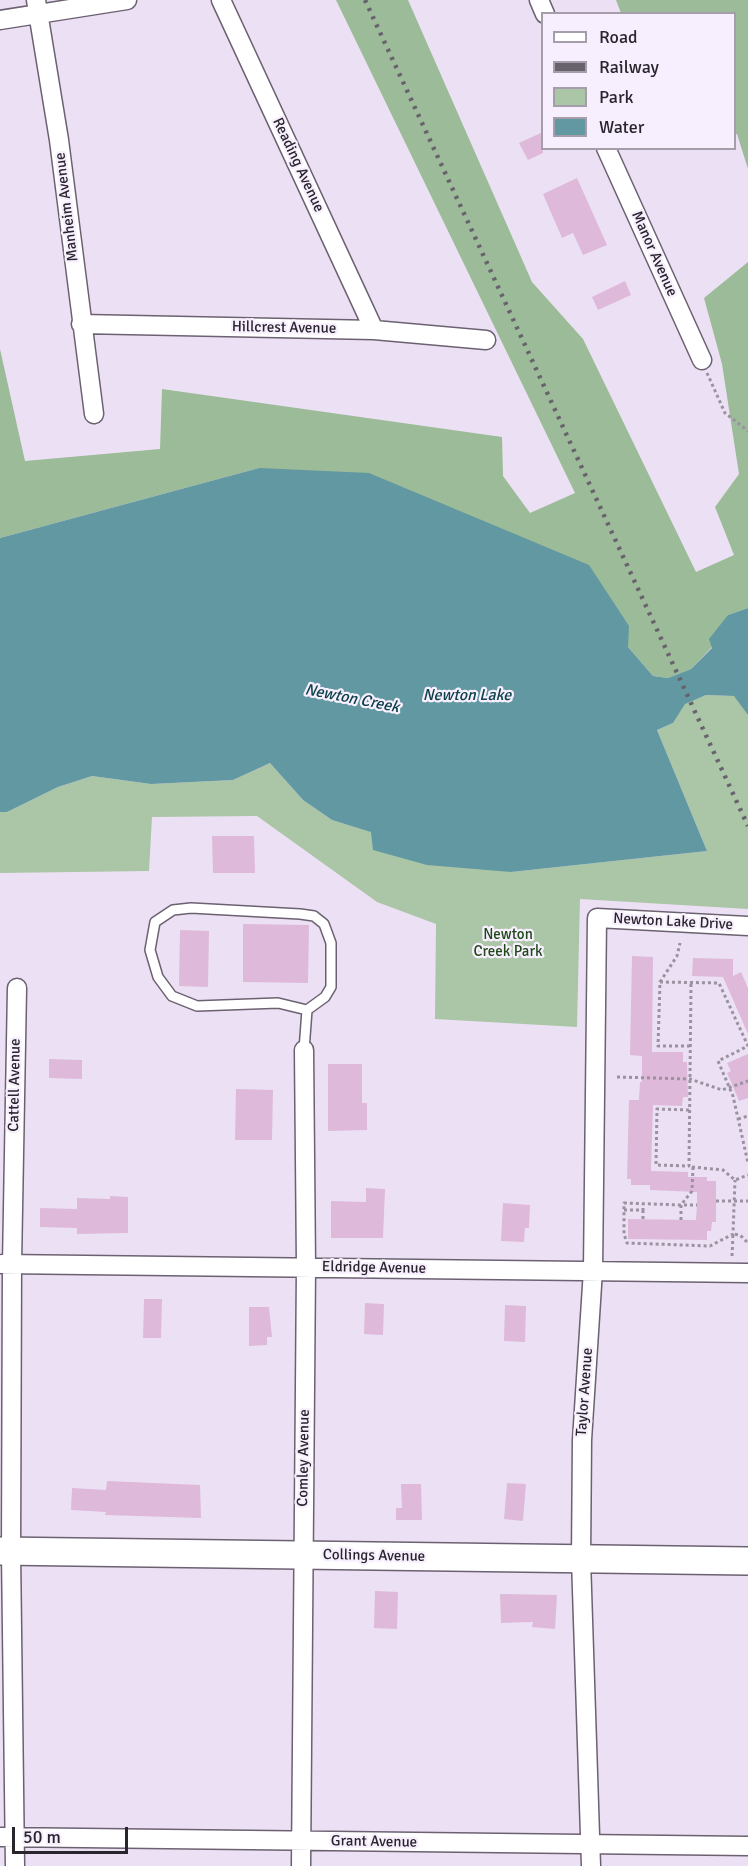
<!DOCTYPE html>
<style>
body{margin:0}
#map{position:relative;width:748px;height:1866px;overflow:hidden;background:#ece1f4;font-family:Signika,sans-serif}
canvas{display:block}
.legend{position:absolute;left:541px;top:12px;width:195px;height:138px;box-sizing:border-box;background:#f8effe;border:2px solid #a59eaa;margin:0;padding:8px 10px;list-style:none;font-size:18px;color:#29252c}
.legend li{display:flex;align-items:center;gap:12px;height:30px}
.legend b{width:30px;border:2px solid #a59eaa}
.scale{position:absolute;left:12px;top:1827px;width:116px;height:27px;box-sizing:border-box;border:3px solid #29252c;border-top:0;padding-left:8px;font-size:18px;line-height:21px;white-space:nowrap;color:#29252c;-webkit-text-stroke:4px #f8effe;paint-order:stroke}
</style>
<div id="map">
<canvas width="748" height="1866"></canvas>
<ul class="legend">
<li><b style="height:8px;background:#fff"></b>Road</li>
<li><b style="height:8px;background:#68626d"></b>Railway</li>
<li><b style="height:16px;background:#abc5a7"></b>Park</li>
<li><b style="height:16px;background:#6198a2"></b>Water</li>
</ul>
<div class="scale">50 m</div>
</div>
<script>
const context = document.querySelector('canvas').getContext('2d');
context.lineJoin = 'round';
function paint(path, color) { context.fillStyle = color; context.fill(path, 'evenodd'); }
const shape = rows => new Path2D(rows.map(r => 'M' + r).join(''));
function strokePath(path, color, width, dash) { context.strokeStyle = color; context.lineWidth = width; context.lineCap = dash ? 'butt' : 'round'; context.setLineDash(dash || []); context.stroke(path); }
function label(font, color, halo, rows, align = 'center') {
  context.font = font + ' Signika,sans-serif'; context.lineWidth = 4.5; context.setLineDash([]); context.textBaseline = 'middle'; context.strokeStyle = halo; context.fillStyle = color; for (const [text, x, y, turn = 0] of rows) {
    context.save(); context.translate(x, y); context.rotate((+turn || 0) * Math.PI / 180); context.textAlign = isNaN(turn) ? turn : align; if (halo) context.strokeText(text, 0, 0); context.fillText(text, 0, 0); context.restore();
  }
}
paint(shape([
 [706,695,735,696,748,715,748,909,580,899,577,1027,435,1019,436,924,377,902,257,816,152,817,149,871,0,873,0,812,7,812,58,787,92,776,151,784,233,780,270,763,303,800,332,820,511,872,707,851,657,730,673,723,684,704]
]), '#abc5a7');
paint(shape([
 [336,0,408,0,532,282,583,339,696,572,734,555,715,507,739,474,722,364,704,298,748,262,748,608,728,615,712,647,691,669,668,678,653,676,628,647,259,468,0,538,0,349,25,461,160,449,162,389,502,437,503,476,530,513,575,493],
 [616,0,748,0,748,169,737,134,735,134,734,14,621,13]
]), '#9cbb98');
paint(shape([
 [259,468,369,473,589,565,629,626,628,647,653,676,668,678,691,669,712,648,709,639,728,615,748,608,748,715,734,696,706,695,685,704,673,723,657,730,707,851,511,872,427,865,373,850,371,832,332,820,303,800,270,763,233,780,151,784,92,776,58,787,7,812,0,812,0,538]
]), '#6198a2');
paint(shape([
 [543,132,543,153,528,160,519,143],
 [577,178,607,245,583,255,573,233,562,238,543,194],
 [625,281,631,295,598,310,592,297],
 [212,836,254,836,255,873,213,873],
 [243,924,309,925,308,983,243,982],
 [180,930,209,931,208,987,179,986],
 [632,956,653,957,652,1052,683,1052,683,1062,687,1062,688,1097,683,1097,682,1106,653,1105,651,1171,688,1172,688,1177,707,1177,707,1181,716,1181,716,1222,712,1222,711,1231,707,1231,707,1240,628,1239,628,1219,696,1220,697,1205,697,1192,650,1190,650,1185,631,1185,631,1179,627,1179,629,1100,639,1100,640,1082,642,1082,642,1056,630,1055],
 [693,958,733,959,733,976,741,972,748,988,748,1034,723,977,692,976],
 [748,1054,748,1098,739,1101,727,1073,731,1071,727,1063],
 [49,1059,82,1060,82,1079,49,1078],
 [328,1064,362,1064,362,1103,367,1103,367,1130,328,1131],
 [236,1089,273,1090,272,1140,235,1140],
 [366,1188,385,1189,383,1238,331,1238,331,1201,366,1202],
 [110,1196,128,1197,128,1233,77,1234,77,1228,40,1227,40,1208,77,1209,77,1198,110,1199],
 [503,1203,530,1205,529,1228,525,1228,524,1242,501,1241],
 [144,1299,162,1299,161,1338,143,1338],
 [365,1303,384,1304,383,1335,364,1334],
 [505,1305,526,1306,525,1342,504,1341],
 [249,1307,269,1307,272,1337,267,1337,267,1345,249,1346],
 [107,1481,200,1485,201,1518,105,1515,106,1512,71,1510,72,1488,106,1490],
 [507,1483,526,1484,523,1521,504,1519],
 [401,1484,421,1484,422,1520,396,1520,396,1508,402,1508],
 [375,1591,398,1592,397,1629,374,1628],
 [500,1594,557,1595,555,1629,532,1627,533,1622,501,1623]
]), '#deb9d9');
const lane = shape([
 [304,1050,307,1010,325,997,331,987,331,943,324,924,314,916,300,914,191,908,173,910,155,922,150,950,158,977,172,996,197,1006,278,1003,307,1010]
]);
const street = shape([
 [36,0,59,140,94,414],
 [221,0,374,330],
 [539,0,545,14],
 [0,20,127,0],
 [606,148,702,360],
 [81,324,374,330,486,340],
 [2,1264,748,1273],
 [0,1837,748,1846],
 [15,1866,11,1552,12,1264,17,988],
 [301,1866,306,1267,304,1050],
 [591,1866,581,1559,582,1440,593,1270,597,918,748,926]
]);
const secondary = shape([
 [0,1551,748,1561]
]);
strokePath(lane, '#6b6171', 12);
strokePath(street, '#6b6171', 21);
strokePath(secondary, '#6b6171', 30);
strokePath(shape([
 [707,373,725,413,748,431],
 [660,982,677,956,680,943],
 [690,1046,658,1046,660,982,719,983,748,1046,718,1061,733,1096,748,1163],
 [617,1077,690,1079,722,1090,748,1081],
 [689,1110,657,1109,656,1165,689,1166,691,984],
 [738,1119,748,1116],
 [692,1167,723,1170,735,1180,748,1175],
 [693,1167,692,1191,681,1205,624,1203,624,1234,627,1243,710,1246,733,1234,735,1180],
 [716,1201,748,1201],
 [624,1210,643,1210,643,1204],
 [643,1210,643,1220],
 [681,1220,681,1205,697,1205],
 [732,1256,733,1234,740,1235,748,1243]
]), '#9a92a0', 3, [3, 3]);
strokePath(lane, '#fff', 9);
strokePath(street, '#fff', 18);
strokePath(secondary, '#fff', 27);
strokePath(shape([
 [365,0,748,826]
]), '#68626d', 4.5, [3, 6]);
label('15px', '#29252c', '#f8effe', [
 ["Reading Avenue",298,165,65],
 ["Manheim Avenue",67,207,-97],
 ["Manor Avenue",654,254,66],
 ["Hillcrest Avenue",284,328,1],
 ["Newton Lake Drive",673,922,3],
 ["Cattell Avenue",15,1085,-89],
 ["Eldridge Avenue",374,1268,1],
 ["Taylor Avenue",585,1392,-86],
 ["Comley Avenue",304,1458,-89],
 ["Collings Avenue",374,1556,1],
 ["Grant Avenue",374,1842,1]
]);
label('15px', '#1e4818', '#f8effe', [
 ["Newton",508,935],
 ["Creek Park",508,952]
]);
label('italic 16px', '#0c4149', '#f8effe', [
 ["Newton Lake",467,696],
 ["Newton Creek",352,699,11]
]);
</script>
